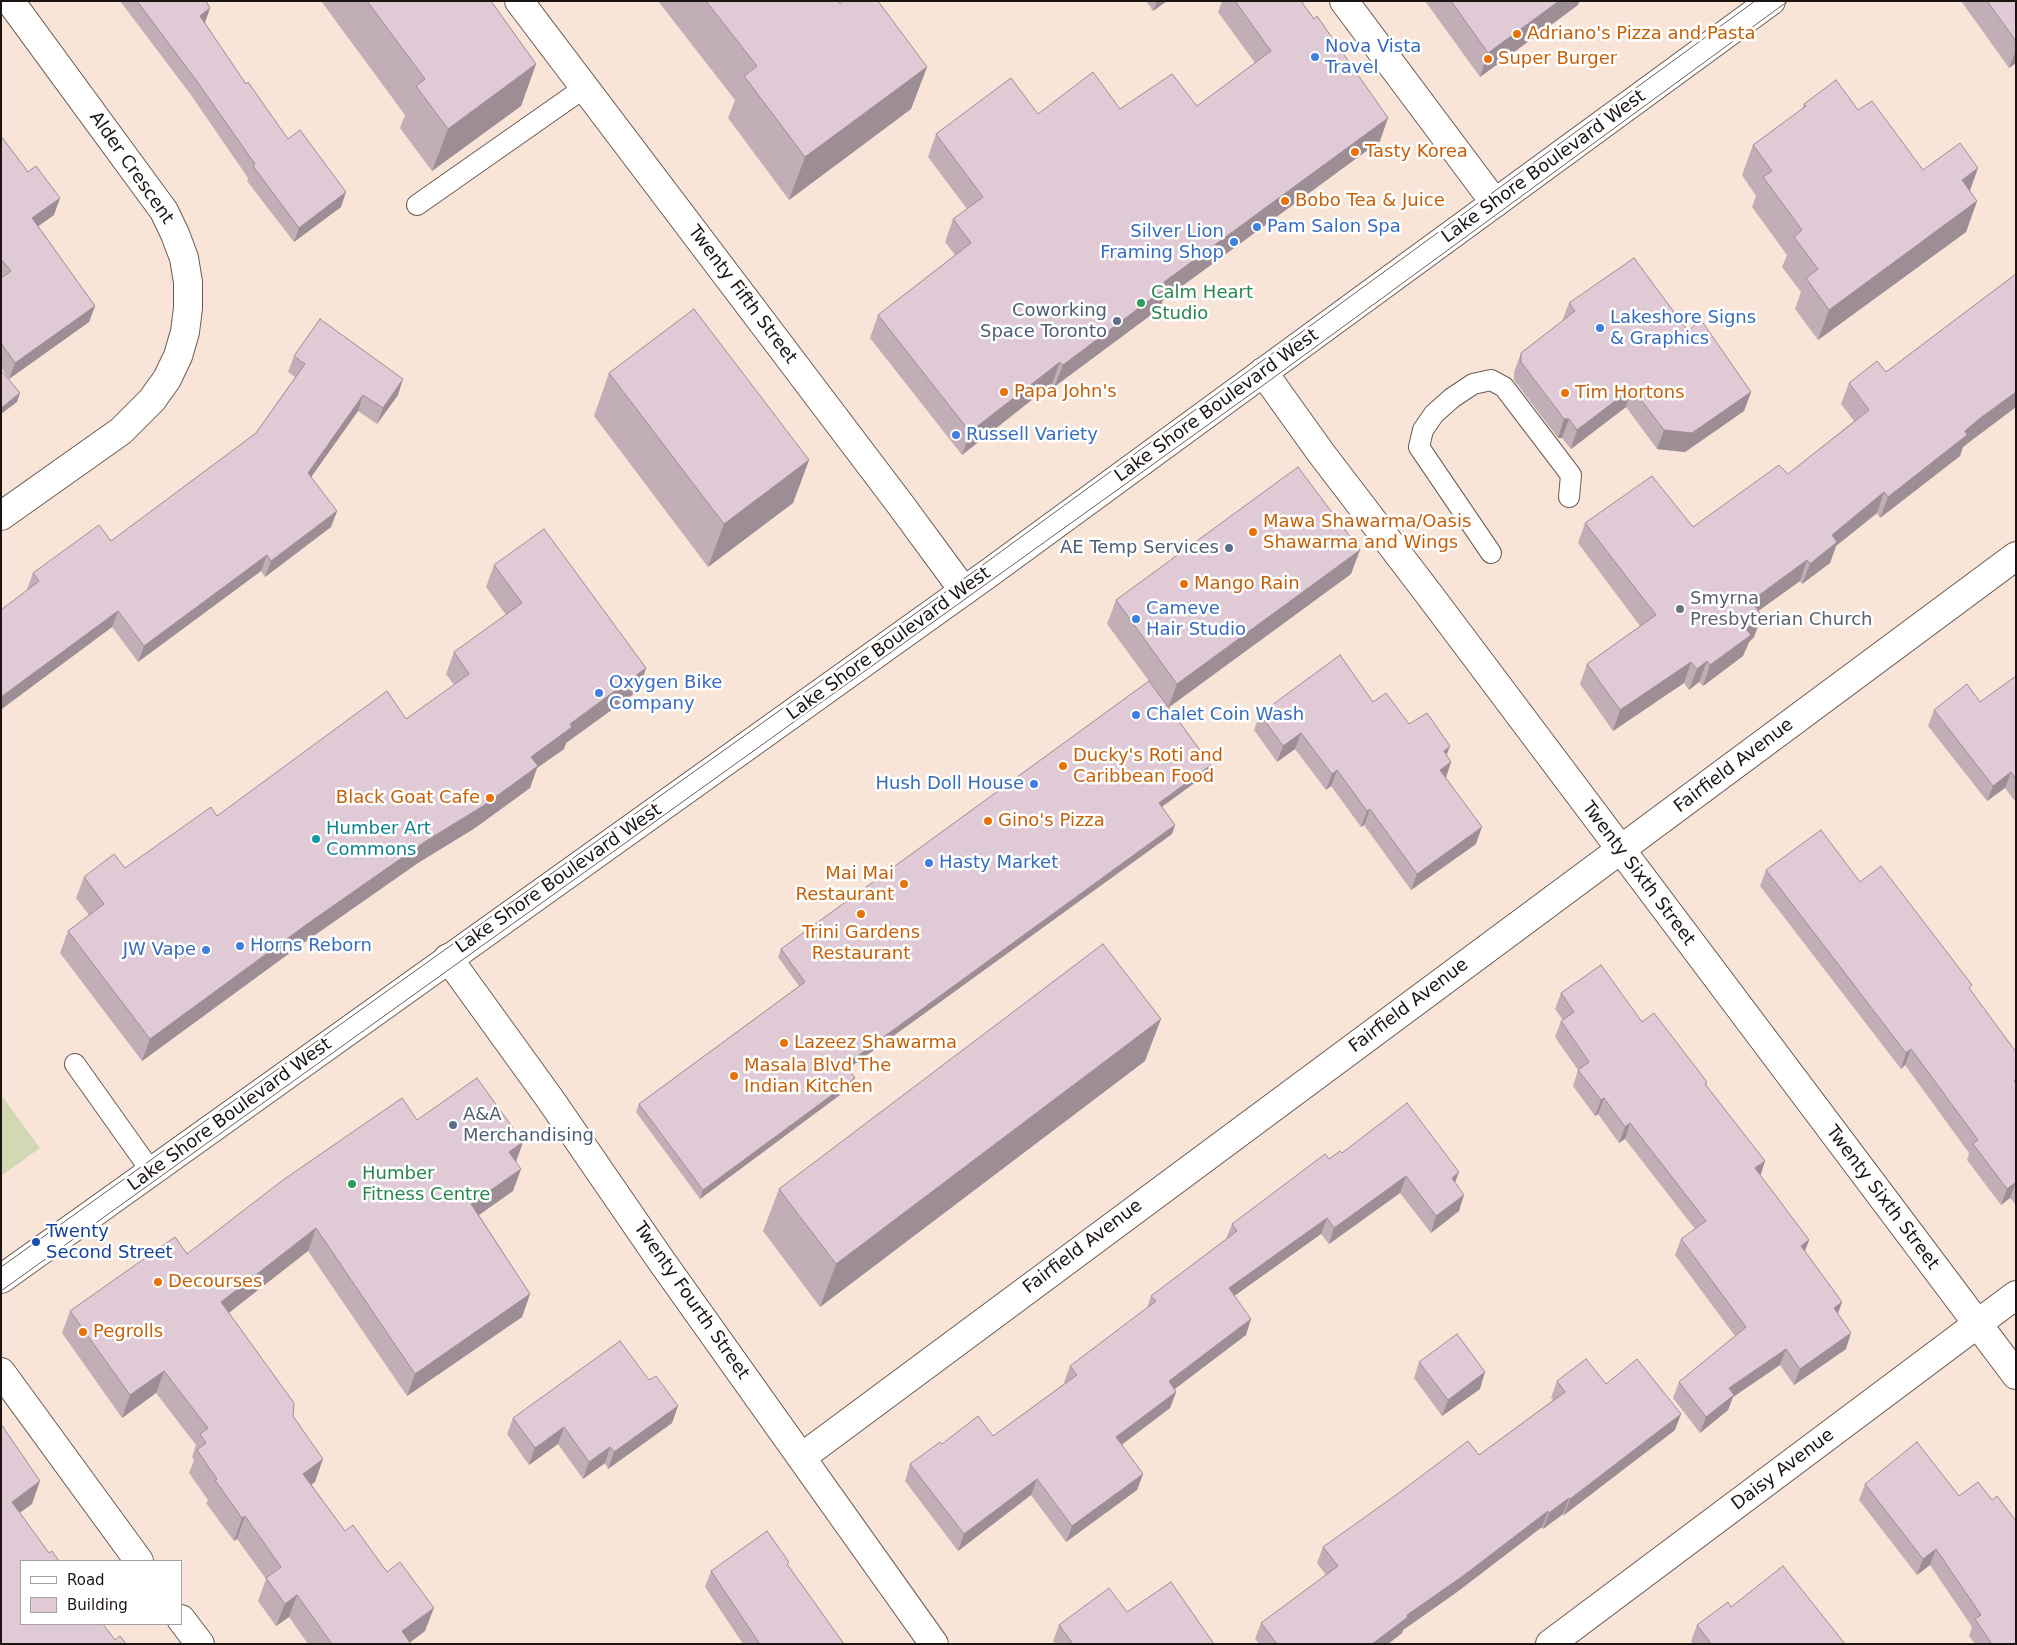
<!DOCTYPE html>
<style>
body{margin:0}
#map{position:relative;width:2017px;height:1645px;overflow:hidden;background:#f9e5d8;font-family:"DejaVu Sans",sans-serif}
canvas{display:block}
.frame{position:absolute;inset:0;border:2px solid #1c1511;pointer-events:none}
.legend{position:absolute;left:20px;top:1560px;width:162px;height:65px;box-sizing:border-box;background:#fff;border:1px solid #a4a1a0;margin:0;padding:6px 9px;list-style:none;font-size:15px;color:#1c1511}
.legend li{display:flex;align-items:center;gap:10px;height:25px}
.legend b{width:25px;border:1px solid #a4a1a0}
</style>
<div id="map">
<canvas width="2017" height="1645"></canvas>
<div class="frame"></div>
<ul class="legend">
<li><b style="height:6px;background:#fff"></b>Road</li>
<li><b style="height:14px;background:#e0cad5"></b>Building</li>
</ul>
</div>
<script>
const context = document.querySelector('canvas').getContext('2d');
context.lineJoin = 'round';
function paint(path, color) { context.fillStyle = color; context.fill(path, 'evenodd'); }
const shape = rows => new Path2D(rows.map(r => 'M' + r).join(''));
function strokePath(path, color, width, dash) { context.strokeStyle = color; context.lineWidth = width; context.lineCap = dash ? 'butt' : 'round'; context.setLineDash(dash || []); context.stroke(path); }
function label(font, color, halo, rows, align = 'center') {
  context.font = font + ' "DejaVu Sans",sans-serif'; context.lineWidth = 5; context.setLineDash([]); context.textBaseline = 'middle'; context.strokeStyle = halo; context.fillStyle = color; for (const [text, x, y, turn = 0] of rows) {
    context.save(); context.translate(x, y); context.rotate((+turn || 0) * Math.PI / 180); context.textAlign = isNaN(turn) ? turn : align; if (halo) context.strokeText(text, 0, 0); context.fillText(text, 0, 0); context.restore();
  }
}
paint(shape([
 [1,1095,40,1148,1,1176]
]), '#d2d8b4');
const service = shape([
 [417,205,584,88],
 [1491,553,1419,447,1423,430,1434,414,1452,398,1473,384,1491,380,1504,387,1571,475,1569,497],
 [75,1064,151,1171]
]);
const minor = shape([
 [519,1,900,504,964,591],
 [1344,1,1495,203],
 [1263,372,1321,453,1431,597,2016,1375],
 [1,516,121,431,152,400,167,379,178,356,185,332,188,308,188,282,184,258,175,234,164,211,10,1],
 [448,958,550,1099,660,1259,934,1644],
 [1,1372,139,1561],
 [802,1457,2016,556],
 [181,1619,200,1644],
 [1550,1644,2016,1295]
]);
const primary = shape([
 [1,1279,989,573,1771,1]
]);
strokePath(service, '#6c5b50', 22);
strokePath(minor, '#6c5b50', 30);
strokePath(primary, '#6c5b50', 30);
strokePath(service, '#fff', 20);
strokePath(minor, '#fff', 28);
strokePath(primary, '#fff', 28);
strokePath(shape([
 [1,1267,958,583,1755,1],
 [1,1291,1269,381,1788,1]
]), '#6b5f58', 1);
paint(shape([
 [120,1,206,1,210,8,205,23,246,84,288,139,341,207,294,242,247,181,248,178,191,95],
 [321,1,491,1,536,64,521,106,432,171,400,128,405,115],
 [658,1,838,1,840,4,927,67,911,109,789,200,728,118,735,100],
 [1146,1,1167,1,1153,11],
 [1222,1,1301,1,1380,141,1163,300,1159,309,1054,387,1052,384,962,455,870,338,878,315,955,255,945,242,953,219,967,209,928,157,936,134,1038,114,1197,106,1255,63,1218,12],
 [1425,1,1579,1,1578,5,1480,77],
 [1961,1,2016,1,2016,63,2009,68],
 [1804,104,1858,110,1923,170,1970,191,1977,201,1966,232,1818,340,1795,309,1801,292,1782,267,1787,255,1752,207,1756,196,1742,175,1753,145,1802,109],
 [1,136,54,215,38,226,95,306,89,322,9,379,1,367],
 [2016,274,2016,407,1972,440,1963,447,1960,456,1880,518,1877,513,1836,546,1830,563,1802,584,1800,581,1758,611,1762,616,1754,637,1749,642,1743,656,1703,686,1699,682,1689,690,1684,683,1613,731,1580,684,1587,664,1640,626,1578,543,1585,523,1693,527,1788,474,1854,421,1841,404,1849,383,1886,372],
 [1569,303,1688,331,1751,392,1744,411,1685,452,1657,449,1626,407,1571,449,1562,438,1558,438,1514,380,1514,372,1521,353,1562,321],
 [294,356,398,395,377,424,358,411,311,477,337,511,331,527,265,577,261,571,138,662,112,627,3,708,28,590,27,589,33,573,111,541,256,433,295,377,288,372],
 [609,373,809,460,793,503,708,567,594,416],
 [494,565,639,690,566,743,564,749,537,768,530,788,475,828,418,863,302,944,142,1061,60,953,68,931,89,915,76,898,84,877,125,868,217,816,406,719,454,685,446,674,454,652,506,615,486,587],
 [1351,574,1169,707,1211,765,1208,773,1162,807,1175,825,1172,834,848,1069,855,1078,852,1086,700,1199,636,1112,639,1104,799,986,778,957,781,949,1149,681,1107,624,1116,600],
 [2016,676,2016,799,2014,800,2005,788,1987,801,1928,726,1934,710,1980,702],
 [1373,702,1409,724,1446,755,1451,762,1446,778,1476,844,1411,890,1364,825,1361,827,1331,786,1326,790,1295,749,1277,762,1254,730,1260,714],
 [1766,870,1860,882,1970,991,2016,1052,2016,1205,2010,1198,2001,1205,1967,1160,1969,1153,1905,1065,1901,1069,1760,886],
 [1561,993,1642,1022,1707,1082,1706,1085,1765,1161,1760,1175,1809,1240,1805,1251,1842,1302,1838,1314,1846,1349,1794,1385,1780,1365,1733,1397,1728,1410,1700,1433,1673,1398,1679,1382,1735,1336,1675,1255,1681,1239,1695,1229,1625,1139,1619,1143,1598,1114,1595,1116,1573,1086,1578,1070,1555,1037,1561,1021,1563,1020,1555,1009],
 [1145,1061,820,1307,763,1231,779,1189],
 [417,1120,523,1142,516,1162,513,1191,479,1215,530,1294,522,1317,407,1396,308,1251,229,1313,293,1416,315,1482,311,1484,345,1531,425,1631,410,1642,411,1644,308,1644,289,1617,276,1626,258,1601,266,1579,237,1539,234,1541,206,1503,208,1500,189,1473,194,1460,192,1457,196,1445,156,1393,122,1418,62,1333,70,1311,187,1254],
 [1342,1153,1455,1183,1459,1211,1431,1233,1400,1193,1329,1244,1321,1234,1234,1296,1246,1335,1174,1389,1176,1392,1170,1408,1122,1445,1143,1474,1137,1490,1066,1542,1031,1495,958,1551,905,1481,910,1464,942,1444,993,1436,1065,1383,1064,1382,1070,1366,1147,1308,1151,1296,1226,1239,1232,1224,1329,1159],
 [1419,1362,1480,1389,1442,1416,1414,1378],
 [649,1380,678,1406,672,1423,608,1469,605,1463,583,1479,558,1444,529,1465,507,1434,513,1418],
 [1557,1381,1606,1384,1675,1430,1564,1515,1563,1514,1543,1529,1542,1527,1457,1592,1403,1630,1402,1633,1388,1644,1259,1644,1255,1639,1261,1623,1326,1575,1317,1563,1323,1547,1479,1455,1553,1400,1551,1398],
 [1865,1484,1959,1496,2016,1644,1975,1644,1969,1636,1972,1627,1930,1565,1917,1575,1859,1500],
 [788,1565,844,1644,743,1644,705,1587,711,1571],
 [1731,1607,1845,1644,1693,1644,1691,1641,1697,1625],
 [1127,1612,1214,1644,1055,1644,1053,1641,1059,1625]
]), '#c1aeb7');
paint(shape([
 [1157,1,1167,1,1153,11],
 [1559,1,1579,1,1578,5,1480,77,1488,53],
 [210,8,205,22,194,30,200,16],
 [2016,50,2016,63,2009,68],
 [536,64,521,106,432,171,448,129],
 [927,67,911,109,789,200,805,157],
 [1388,118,1380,141,1163,300,1159,309,1054,387,1063,365,1164,282],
 [1978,168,1967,199,1962,180],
 [346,192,341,207,294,242,299,228],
 [60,198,54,215,26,235,32,218],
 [1977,201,1966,232,1818,340,1829,310],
 [95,306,89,322,9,379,15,363],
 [1060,362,1052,384,962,455,970,432],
 [403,379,398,395,377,424,383,408],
 [1632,388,1626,407,1571,449,1577,430],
 [1751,392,1744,411,1685,452,1657,449,1664,430],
 [2016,392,2016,407,1972,440,1963,447,1960,456,1880,518,1888,497,1979,419],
 [20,393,17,402,1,414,1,408],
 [363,395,358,411,302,490,308,473],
 [1564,419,1569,419,1562,438,1558,438],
 [809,460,793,503,708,567,724,524],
 [1884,492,1877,513,1836,546,1830,563,1802,584,1810,564,1832,535],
 [337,511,331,527,265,577,271,561],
 [1360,550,1351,574,1168,708,1177,684],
 [267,555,261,571,138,662,144,646],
 [1807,560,1800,581,1743,622,1751,601],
 [118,611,112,627,3,708,1,711,1,697],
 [1762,616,1754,637,1749,642,1743,656,1703,686,1710,665,1746,629],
 [1707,661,1699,682,1689,690,1697,669],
 [1691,662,1684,683,1613,731,1620,710],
 [646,668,639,690,566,743,564,749,537,768,530,788,475,828,418,863,302,944,142,1061,150,1039,531,757,570,724],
 [1301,733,1295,749,1277,762,1283,746],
 [1450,746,1444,762,1444,751],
 [1451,762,1445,779,1440,770],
 [1211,765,1208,773,1156,811,1159,803],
 [1337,770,1331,786,1326,790,1332,774],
 [2011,772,2005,788,1987,801,1993,786],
 [1370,809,1364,825,1361,827,1367,811],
 [1175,825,1172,834,842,1073,845,1065],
 [1482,827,1476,844,1411,890,1417,874],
 [1161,1019,1145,1061,820,1307,836,1264],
 [1911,1049,1905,1065,1901,1069,1906,1053],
 [855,1078,852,1086,700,1199,703,1190],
 [1604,1098,1598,1114,1595,1116,1601,1100],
 [1630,1123,1625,1139,1619,1143,1625,1127],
 [523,1142,515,1164,509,1152],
 [1765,1161,1760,1177,1755,1168],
 [521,1169,513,1191,463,1226,471,1204],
 [1459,1172,1453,1188,1452,1178],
 [1406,1176,1400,1193,1329,1244,1334,1228],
 [2016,1182,2010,1198,2001,1205,2007,1189],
 [1464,1195,1459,1211,1431,1233,1436,1216],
 [1327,1218,1321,1234,1223,1304,1229,1288],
 [316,1228,308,1251,213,1325,221,1302],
 [1809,1240,1803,1256,1801,1246],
 [530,1294,522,1317,407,1396,415,1374],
 [1842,1302,1836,1318,1834,1308],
 [1251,1319,1246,1335,1163,1398,1169,1381],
 [1851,1333,1846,1349,1794,1385,1800,1369],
 [1786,1349,1780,1365,1733,1397,1728,1410,1700,1433,1706,1417,1729,1388],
 [164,1371,156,1393,122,1418,130,1395],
 [1485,1372,1480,1389,1442,1416,1448,1400],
 [1176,1392,1170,1408,1110,1453,1116,1437],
 [678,1406,672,1423,608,1469,614,1452],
 [1681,1414,1675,1430,1564,1515,1570,1499],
 [564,1427,558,1444,529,1465,535,1448],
 [610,1447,605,1463,583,1479,589,1462],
 [323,1459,315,1482,295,1496,303,1474],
 [1143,1474,1137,1490,1066,1542,1072,1526],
 [1037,1479,1031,1495,958,1551,964,1534],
 [40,1481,32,1504,3,1525,12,1502],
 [1569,1498,1563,1514,1543,1529,1549,1513],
 [1548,1511,1542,1527,1457,1592,1403,1630,1402,1633,1388,1644,1372,1644,1407,1615],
 [245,1516,237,1539,234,1541,242,1518],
 [1936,1549,1930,1565,1917,1575,1923,1559],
 [297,1595,289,1617,276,1626,285,1604],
 [434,1608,425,1631,408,1644,402,1631]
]), '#9d8d95');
const building = shape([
 [137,1,206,1,210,8,200,16,246,84,248,82,288,139,300,130,346,192,299,228,253,166,255,164,196,80,137,1],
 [367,1,491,1,536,64,448,129,416,86,425,79,367,1],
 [706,1,838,1,840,4,844,1,878,1,927,67,805,157,744,76,757,66,706,1],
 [1235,1,1301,1,1314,19,1317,16,1388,118,1164,282,1167,287,1063,365,1060,362,970,432,878,315,971,243,953,219,983,197,936,134,1011,78,1038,114,1093,72,1120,109,1172,74,1197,106,1271,51,1235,1],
 [1451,1,1559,1,1488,53,1451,1],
 [1987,1,2016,1,2016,41,1987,1],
 [1836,80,1858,110,1872,101,1923,170,1960,143,1978,168,1962,180,1977,201,1829,310,1806,278,1818,269,1794,237,1802,230,1763,177,1772,171,1753,145,1806,106,1804,104,1836,80],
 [1,136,28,172,36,166,60,198,32,218,95,306,15,363,1,343,1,278,11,271,1,259,1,136],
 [1634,258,1688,331,1701,320,1751,392,1692,433,1664,430,1632,388,1577,430,1569,419,1564,419,1521,362,1521,353,1575,311,1569,303,1634,258],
 [2016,274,2016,392,1979,419,1965,431,1967,435,1888,497,1884,492,1832,535,1837,542,1810,564,1807,560,1751,601,1762,616,1746,629,1751,635,1710,665,1707,661,1697,669,1691,662,1620,710,1587,664,1656,615,1585,523,1652,476,1693,527,1779,465,1788,474,1869,410,1849,383,1877,361,1886,372,2016,274],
 [694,309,809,460,724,524,609,373,694,309],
 [320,319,403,379,383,408,363,395,308,473,337,511,271,561,267,555,144,646,118,611,1,697,1,610,39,581,33,573,99,525,111,541,256,433,305,364,294,356,320,319],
 [1,370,20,393,1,408,1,370],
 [1298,467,1360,550,1177,684,1116,600,1298,467],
 [544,529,646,668,570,724,572,727,531,757,538,766,483,806,426,841,310,922,150,1039,68,931,104,904,84,877,114,854,125,868,211,807,217,816,387,691,406,719,469,674,454,652,522,603,494,565,544,529],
 [1340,655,1373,702,1386,693,1409,724,1427,713,1450,746,1444,751,1451,762,1440,770,1482,827,1417,874,1370,809,1367,811,1337,770,1332,774,1301,733,1283,746,1260,714,1340,655],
 [2016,676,2016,779,2011,772,1993,786,1934,710,1967,684,1980,702,2016,676],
 [1149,681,1211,765,1159,803,1175,825,845,1065,855,1078,703,1190,639,1104,805,982,781,949,1149,681],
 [1821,830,1860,882,1881,866,1972,985,1969,988,2016,1052,2016,1080,2014,1081,2016,1084,2016,1182,2007,1189,1973,1144,1978,1140,1911,1049,1906,1053,1766,870,1821,830],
 [1103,944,1161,1019,836,1264,779,1189,1103,944],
 [1601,965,1642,1022,1654,1013,1707,1082,1705,1084,1765,1161,1755,1168,1809,1240,1801,1246,1842,1302,1834,1308,1851,1333,1800,1369,1786,1349,1729,1388,1734,1395,1706,1417,1679,1382,1746,1327,1681,1239,1706,1221,1630,1123,1625,1127,1604,1098,1601,1100,1578,1070,1589,1062,1561,1021,1574,1012,1561,993,1601,965],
 [477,1078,523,1142,509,1152,521,1169,471,1204,530,1294,415,1374,316,1228,221,1302,294,1403,293,1416,323,1459,303,1474,345,1531,353,1525,387,1572,400,1562,434,1608,402,1631,411,1644,332,1644,297,1595,285,1604,266,1578,281,1567,245,1516,242,1518,215,1480,217,1479,197,1450,206,1443,200,1434,208,1428,164,1371,130,1395,70,1311,175,1237,187,1254,283,1180,402,1098,417,1120,477,1078],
 [1407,1103,1459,1172,1452,1178,1464,1195,1436,1216,1406,1176,1334,1228,1327,1218,1229,1288,1251,1319,1169,1381,1176,1392,1116,1437,1143,1474,1072,1526,1037,1479,964,1534,910,1464,940,1442,942,1444,978,1416,993,1436,1077,1375,1070,1366,1156,1301,1151,1296,1237,1231,1232,1224,1325,1154,1329,1159,1340,1151,1342,1153,1407,1103],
 [1457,1334,1485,1372,1448,1400,1419,1362,1457,1334],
 [620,1341,649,1380,656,1376,678,1406,614,1452,610,1447,589,1462,564,1427,535,1448,513,1418,620,1341],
 [1586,1359,1606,1384,1637,1359,1681,1414,1570,1499,1569,1498,1549,1513,1548,1511,1463,1576,1407,1615,1408,1617,1372,1644,1277,1644,1261,1623,1338,1566,1323,1547,1396,1495,1468,1441,1479,1455,1565,1392,1557,1381,1586,1359],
 [1,1424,40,1481,12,1502,49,1553,52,1551,59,1561,21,1561,21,1624,103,1624,115,1640,120,1636,126,1644,1,1644,1,1424],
 [1917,1442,1959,1496,1978,1482,1992,1500,1997,1496,2016,1521,2016,1644,1992,1644,1975,1619,1981,1615,1936,1549,1923,1559,1865,1484,1917,1442],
 [767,1531,789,1562,787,1564,844,1644,760,1644,711,1571,767,1531],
 [1783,1566,1845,1644,1707,1644,1710,1642,1697,1625,1728,1602,1731,1607,1783,1566],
 [1171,1582,1214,1644,1073,1644,1059,1625,1109,1588,1127,1612,1171,1582]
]);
paint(building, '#e0cad5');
strokePath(building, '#9d8d95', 1);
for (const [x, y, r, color] of [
 [1517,34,5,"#e8710a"],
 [1315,57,5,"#3f7fe0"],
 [1488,59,5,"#e8710a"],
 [1355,152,5,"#e8710a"],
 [1285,201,5,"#e8710a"],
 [1257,227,5,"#3f7fe0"],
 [1234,242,5,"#3f7fe0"],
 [1141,303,5,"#2e9e5b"],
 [1117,321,5,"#5c6f8a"],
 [1600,328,5,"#3f7fe0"],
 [1004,392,5,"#e8710a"],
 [1565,393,5,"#e8710a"],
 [956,435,5,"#3f7fe0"],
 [1253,532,5,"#e8710a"],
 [1229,548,5,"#5c6f8a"],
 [1184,584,5,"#e8710a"],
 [1680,609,5,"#6b7280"],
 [1136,619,5,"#3f7fe0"],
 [599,693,5,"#3f7fe0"],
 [1136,715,5,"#3f7fe0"],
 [1063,766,5,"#e8710a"],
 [1034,784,5,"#3f7fe0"],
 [490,798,5,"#e8710a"],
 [988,821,5,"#e8710a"],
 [316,839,5,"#0f9aa8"],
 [929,863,5,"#3f7fe0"],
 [904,884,5,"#e8710a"],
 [861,914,5,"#e8710a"],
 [240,946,5,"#3f7fe0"],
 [206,950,5,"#3f7fe0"],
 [784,1043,5,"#e8710a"],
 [734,1076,5,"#e8710a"],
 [453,1125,5,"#5c6f8a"],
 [352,1184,5,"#2e9e5b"],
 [36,1242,5,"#1a4fb4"],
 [158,1282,5,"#e8710a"],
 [83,1332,5,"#e8710a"]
]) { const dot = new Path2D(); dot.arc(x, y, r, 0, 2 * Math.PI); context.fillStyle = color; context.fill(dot); strokePath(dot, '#fff', 2); }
label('18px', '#c56008', '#fff', [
 ["Adriano's Pizza and Pasta",1527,34],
 ["Super Burger",1498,59],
 ["Tasty Korea",1365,152],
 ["Bobo Tea & Juice",1295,201],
 ["Papa John's",1014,392],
 ["Tim Hortons",1575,393],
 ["Mawa Shawarma/Oasis",1263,522],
 ["Shawarma and Wings",1263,543],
 ["Mango Rain",1194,584],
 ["Ducky's Roti and",1073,756],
 ["Caribbean Food",1073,777],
 ["Black Goat Cafe",480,798,"right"],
 ["Gino's Pizza",998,821],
 ["Mai Mai",894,874,"right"],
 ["Restaurant",894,895,"right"],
 ["Trini Gardens",861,933,"center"],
 ["Restaurant",861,954,"center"],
 ["Lazeez Shawarma",794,1043],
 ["Masala Blvd The",744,1066],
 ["Indian Kitchen",744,1087],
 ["Decourses",168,1282],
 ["Pegrolls",93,1332]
], 'left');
label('18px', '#366cbe', '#fff', [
 ["Nova Vista",1325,47],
 ["Travel",1325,68],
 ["Pam Salon Spa",1267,227],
 ["Silver Lion",1224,232,"right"],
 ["Framing Shop",1224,253,"right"],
 ["Lakeshore Signs",1610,318],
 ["& Graphics",1610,339],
 ["Russell Variety",966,435],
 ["Cameve",1146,609],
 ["Hair Studio",1146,630],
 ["Oxygen Bike",609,683],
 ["Company",609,704],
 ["Chalet Coin Wash",1146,715],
 ["Hush Doll House",1024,784,"right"],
 ["Hasty Market",939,863],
 ["Horns Reborn",250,946],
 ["JW Vape",196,950,"right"]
], 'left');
label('18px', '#1c1511', '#fff', [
 ["Lake Shore Boulevard West",1544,167,-36],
 ["Alder Crescent",131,168,55],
 ["Twenty Fifth Street",742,295,53],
 ["Lake Shore Boulevard West",1217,406,-36],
 ["Lake Shore Boulevard West",889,644,-36],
 ["Fairfield Avenue",1734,766,-37],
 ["Twenty Sixth Street",1638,874,53],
 ["Lake Shore Boulevard West",559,879,-35],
 ["Fairfield Avenue",1409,1006,-37],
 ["Lake Shore Boulevard West",230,1115,-36],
 ["Twenty Sixth Street",1882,1198,53],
 ["Fairfield Avenue",1083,1247,-37],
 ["Twenty Fourth Street",691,1301,55],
 ["Daisy Avenue",1783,1470,-37]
]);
label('18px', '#27864d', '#fff', [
 ["Calm Heart",1151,293],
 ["Studio",1151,314],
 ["Humber",362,1174],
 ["Fitness Centre",362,1195]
], 'left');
label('18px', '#4e5e75', '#fff', [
 ["Coworking",1107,311],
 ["Space Toronto",1107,332],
 ["AE Temp Services",1219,548],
 ["A&A",463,1115,"left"],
 ["Merchandising",463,1136,"left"]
], 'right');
label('18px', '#5b616d', '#fff', [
 ["Smyrna",1690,599],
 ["Presbyterian Church",1690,620]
], 'left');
label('18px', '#0d838f', '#fff', [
 ["Humber Art",326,829],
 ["Commons",326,850]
], 'left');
label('18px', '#164399', '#fff', [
 ["Twenty",46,1232],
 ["Second Street",46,1253]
], 'left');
</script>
